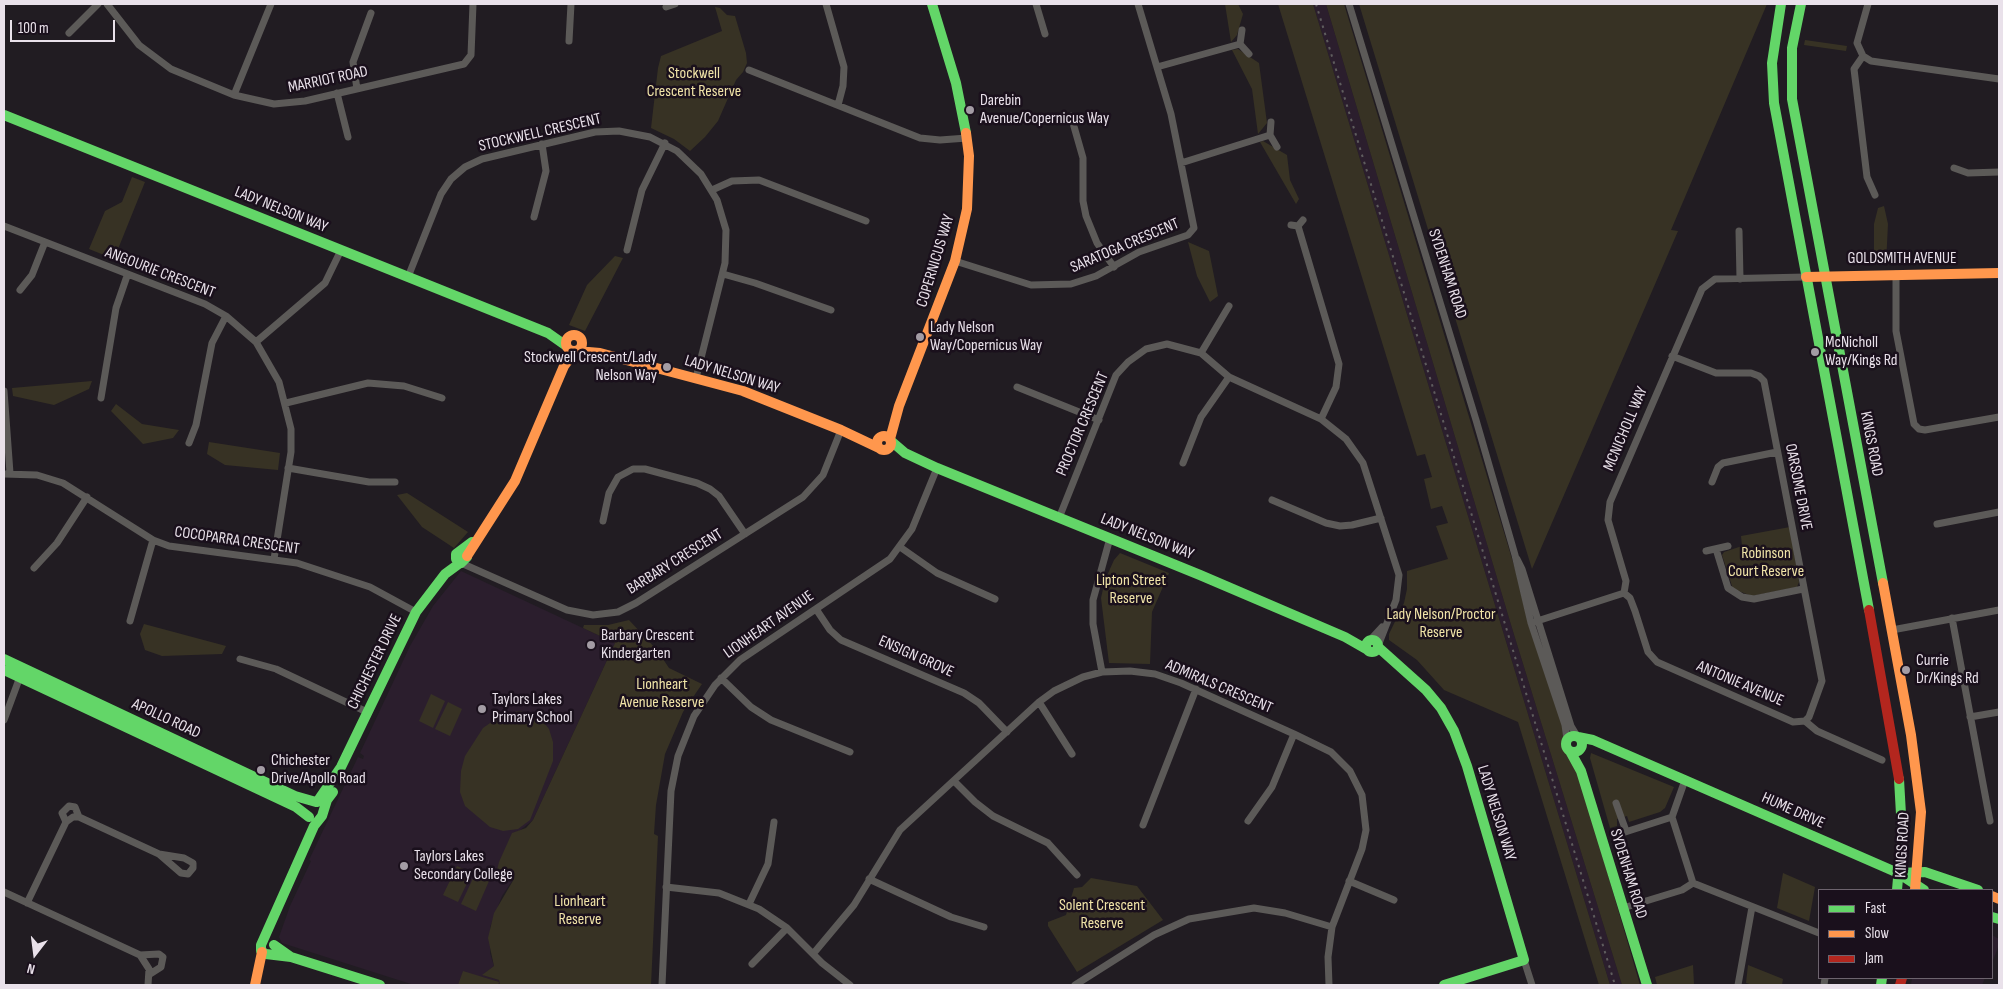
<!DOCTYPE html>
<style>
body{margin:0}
#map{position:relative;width:2003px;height:989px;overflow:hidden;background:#211c22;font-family:"Sofia Sans Condensed",sans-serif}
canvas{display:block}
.frame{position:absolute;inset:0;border:5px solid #e9e1ea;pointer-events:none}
.legend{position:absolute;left:1818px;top:889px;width:175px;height:90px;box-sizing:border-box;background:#1a101c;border:1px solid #6d646e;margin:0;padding:6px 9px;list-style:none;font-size:15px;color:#e9e1ea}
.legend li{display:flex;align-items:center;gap:10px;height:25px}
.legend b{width:25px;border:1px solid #6d646e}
.north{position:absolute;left:10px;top:929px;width:50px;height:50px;-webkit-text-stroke:4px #1a101c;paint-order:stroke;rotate:195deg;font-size:14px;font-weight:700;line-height:20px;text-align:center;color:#e9e1ea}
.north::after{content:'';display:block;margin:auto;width:18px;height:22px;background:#e9e1ea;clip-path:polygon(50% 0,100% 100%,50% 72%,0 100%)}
.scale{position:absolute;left:10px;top:20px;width:105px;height:22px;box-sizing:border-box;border:2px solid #e9e1ea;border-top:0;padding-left:6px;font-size:15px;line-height:18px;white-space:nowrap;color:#e9e1ea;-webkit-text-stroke:4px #1a101c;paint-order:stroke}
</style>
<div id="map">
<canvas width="2003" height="989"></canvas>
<div class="frame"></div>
<ul class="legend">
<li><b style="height:6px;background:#63d668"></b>Fast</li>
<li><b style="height:6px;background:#ff974d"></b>Slow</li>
<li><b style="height:6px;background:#b3261e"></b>Jam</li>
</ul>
<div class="north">N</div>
<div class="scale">100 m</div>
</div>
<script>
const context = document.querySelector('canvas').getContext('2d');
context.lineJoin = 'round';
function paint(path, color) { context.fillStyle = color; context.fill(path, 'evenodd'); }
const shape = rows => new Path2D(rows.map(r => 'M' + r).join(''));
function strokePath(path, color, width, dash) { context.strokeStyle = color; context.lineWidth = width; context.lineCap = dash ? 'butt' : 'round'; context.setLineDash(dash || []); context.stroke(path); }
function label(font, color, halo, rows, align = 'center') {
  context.font = font + ' "Sofia Sans Condensed",sans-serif'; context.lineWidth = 5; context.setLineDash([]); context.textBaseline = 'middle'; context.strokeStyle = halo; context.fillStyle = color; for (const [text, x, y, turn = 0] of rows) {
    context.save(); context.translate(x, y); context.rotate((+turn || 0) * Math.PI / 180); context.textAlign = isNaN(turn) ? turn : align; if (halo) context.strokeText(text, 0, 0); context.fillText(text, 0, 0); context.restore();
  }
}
paint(shape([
 [1313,4,1326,4,1512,628,1622,985,1610,985],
 [461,571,615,643,533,820,519,831,514,878,502,896,490,927,490,953,494,966,483,975,499,980,500,985,414,985,282,943,279,937,290,906,311,861,309,860,358,757,363,759,364,756,360,753,410,646,433,606],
 [1992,935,1999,939,1999,945,1992,963],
 [1912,978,1985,978,1982,985,1919,985,1911,984]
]), '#2b1e2d');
paint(shape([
 [1225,4,1238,4,1243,14,1237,35,1231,42],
 [1278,4,1313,4,1610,985,1599,985,1518,722,1444,690,1417,660,1389,640,1389,634,1404,603,1407,589,1407,571,1448,559,1436,526,1448,523,1442,506,1431,509,1424,479,1432,477,1425,454,1417,456],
 [1326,4,1344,4,1516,572,1528,623,1563,725,1563,744,1574,758,1640,985,1622,985,1512,628],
 [1359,4,1767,4,1671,230,1678,231,1532,569],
 [715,7,720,8,727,15,735,16,746,53,747,63,743,72,736,80,718,121,705,137,690,151,674,139,651,128,658,68,661,56,722,31],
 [1805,40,1847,46,1846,51,1804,45],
 [1238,49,1259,63,1267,123,1258,134,1252,89,1232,50],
 [1263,141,1287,155,1290,180,1299,199,1296,204,1260,142],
 [132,177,145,182,114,259,89,249,105,211,122,202],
 [1884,206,1888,224,1886,264,1874,264,1874,224,1878,208],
 [1188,242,1209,251,1218,296,1210,302,1197,276],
 [615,256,623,258,585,331,569,325,587,285],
 [92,381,89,389,54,405,13,396,12,388],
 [116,404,142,424,179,430,173,438,143,444,111,411],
 [209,442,280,453,278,470,225,465,207,454],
 [407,493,468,532,454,548,422,527,397,495],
 [1790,527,1799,582,1797,587,1752,596,1733,589,1722,555,1724,552,1742,546,1741,536],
 [1120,553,1169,573,1152,612,1150,664,1109,663,1101,598,1105,580,1114,560],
 [629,620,657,650,669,668,702,684,683,712,665,754,656,805,654,834,658,836,651,985,500,985,499,980,482,975,494,966,488,938,494,913,514,879,497,870,499,862,512,833,526,828,533,820,615,643,583,628,584,625,608,625],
 [144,624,226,646,222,654,162,656,145,650,140,634],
 [431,694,445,701,433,728,419,721],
 [448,702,462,709,450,736,435,729],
 [520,711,540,718,549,729,553,742,553,761,530,820,518,829,503,831,490,827,465,806,460,792,461,771,465,756,483,728,503,714],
 [1591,753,1674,787,1665,808,1660,812,1629,822,1627,816,1617,819,1617,826,1610,828,1590,758],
 [457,866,472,873,458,902,443,895],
 [1783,873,1815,887,1809,921,1777,908],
 [475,874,489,881,476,911,461,904],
 [1091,878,1137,886,1163,920,1077,972,1048,926,1048,922,1066,915,1074,888,1082,887],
 [1693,965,1694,984,1657,985,1655,977],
 [1748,965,1783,979,1782,985,1753,985,1746,983],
 [463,971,499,982,498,985,458,985]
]), '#373224');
strokePath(shape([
 [107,4,139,45,171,69,234,95,274,104,305,101,464,64,471,55,473,4],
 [826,4,844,67,843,86,838,105],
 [1036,4,1045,34],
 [1349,4,1476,420,1515,555,1531,623,1565,725,1567,739],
 [1868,4,1857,43,1863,56,1854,69,1867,177,1875,195],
 [666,7,675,4],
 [1242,30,1240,44,1249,54],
 [69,33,98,4],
 [569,41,571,4],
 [1863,56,1871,61,1999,79],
 [1157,67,1240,44],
 [749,70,920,138,940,140,967,138],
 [357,89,353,62,371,13],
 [337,93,348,137],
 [234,95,271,4],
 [1071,116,1083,158,1083,201,1086,216,1097,243,1114,267],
 [1271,122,1270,135,1277,147],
 [1181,163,1270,135],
 [1954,168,1968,173,1999,172],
 [712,190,732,181,759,180,866,221],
 [534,217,546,171,542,144],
 [1291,225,1298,226,1303,220],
 [4,226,205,304,226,316,256,342,279,382,291,429,291,452,274,559],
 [1298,226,1339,364,1336,387,1321,419],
 [1739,231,1740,279],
 [627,250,642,190,665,143],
 [955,261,1031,285,1071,284,1096,276,1139,252,1188,235,1194,228,1171,114,1138,4],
 [723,274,755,283,831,310],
 [1896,274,1896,331,1914,424,1919,429,1925,430,1999,417],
 [408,277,441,194,451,179,465,167,482,159,595,132,619,131,650,137,677,151,701,174,717,200,726,230,725,263,696,378],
 [20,290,32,275,45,242],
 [256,342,325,283,341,250],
 [1201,353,1229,306],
 [1672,356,1716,373,1751,373,1759,376,1764,381,1822,681,1809,717,1805,721],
 [1017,387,1099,420],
 [4,391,10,473],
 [101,398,116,308,127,276],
 [286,403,368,383,404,386,442,398],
 [189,443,196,425,212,343,226,316],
 [1183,463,1201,417,1229,377],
 [288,468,369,482,395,482],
 [4,474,37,475,63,483,153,540,169,546,297,563,370,587,416,612],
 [1712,482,1718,467,1723,463,1777,452],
 [1272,500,1326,523,1340,526,1352,525,1381,518],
 [1059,518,1116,375,1128,362,1146,349,1167,344,1201,353,1229,377,1321,419,1346,439,1363,463,1399,575,1396,600,1378,646],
 [603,521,609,493,618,477,633,469,645,469,697,483,710,489,719,496,745,534],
 [1937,524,1999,512],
 [900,547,937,573,995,599],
 [1716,549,1728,588,1742,597,1754,599,1803,589],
 [1706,551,1728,546],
 [1517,559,1522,569,1571,726,1577,736],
 [461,563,567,610,593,615,618,612,636,603,803,497,823,475,841,430],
 [34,568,57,543,87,497],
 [1624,593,1630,598,1635,611,1648,652,1657,662,1793,722,1805,721],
 [816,609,830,630,841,640,964,693,979,703,1007,732],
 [1952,618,1990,821],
 [130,621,153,540],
 [1531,623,1624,593,1626,581,1608,520,1610,502,1702,289,1715,279,1806,277],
 [1892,630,1999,610],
 [1370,640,1382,627],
 [240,659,276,669,367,712],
 [1102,672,1093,624,1093,600,1110,538],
 [721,678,751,707,771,720,850,752],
 [1039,702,1072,754],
 [1970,717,1999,712],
 [4,720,21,674],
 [1805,721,1817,731,1882,760],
 [1685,780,1672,817,1693,883,1819,933],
 [954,781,975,802,993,816,1048,843,1077,875],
 [1616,803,1626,831],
 [1248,821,1272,787,1294,734],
 [66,822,62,813,69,806,75,807,79,817],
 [1143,825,1196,689],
 [1619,834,1672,817],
 [869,879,951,917,984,927],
 [1349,881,1394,900],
 [666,887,719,893,759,909,787,928,822,963,850,985],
 [4,892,140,955,149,969,148,985],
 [27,903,66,822,73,817,79,817,159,854,181,873,188,874,193,868,193,863,184,858,159,854],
 [749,904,768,864,774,822],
 [1623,908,1682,890,1693,883],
 [813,954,854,905,900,830,1039,702,1054,691,1083,677,1102,672,1130,671,1155,674,1181,683,1294,734,1331,752,1350,771,1362,795,1366,830,1362,849,1332,927,1328,957,1329,985],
 [140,955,159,954,163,957,161,967,150,974],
 [1524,960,1532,985],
 [752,964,787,928],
 [662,985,671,791,678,756,694,716,715,685,740,660,890,559,912,529,937,468],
 [1075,985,1154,935,1189,919,1254,908,1285,913,1332,927],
 [1738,985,1752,907],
 [1824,985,1825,978]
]), '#5c5a58', 7);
strokePath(shape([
 [932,4,956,83,966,133],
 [1781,4,1772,63,1774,103,1869,610],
 [1801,4,1792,48,1792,99,1883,583],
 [4,115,548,333,565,345],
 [891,441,905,453,937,468,1200,575,1345,637,1366,649],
 [461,551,466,553,467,557,461,563,456,559,456,554,472,542],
 '1366 646a6 6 0 1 1 12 0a6 6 0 1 1-12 0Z',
 [1378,647,1426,690,1441,708,1454,731,1467,766,1524,960,1444,985],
 [4,659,295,796,316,802],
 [4,670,296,807,309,817],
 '1566 744a8 8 0 1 1 16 0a8 8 0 1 1-16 0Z',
 [1578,737,1593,740,1898,873,1925,872,1978,890],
 [1570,751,1581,771,1647,985],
 [317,802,341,767,416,612,445,574,460,563],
 [1898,873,1924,890],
 [1897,890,1902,832,1899,779],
 [1992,917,1999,919],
 [274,945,291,957,380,985],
 [291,957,266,954,261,951,261,945,314,826,322,816,327,800,333,792],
 [1881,985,1882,978]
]), '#63d668', 10);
strokePath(shape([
 [1806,277,1999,273],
 '566 343a8 8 0 1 1 16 0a8 8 0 1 1-16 0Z',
 [577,351,600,353,743,391,841,430,879,448],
 '877 443a7 7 0 1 1 14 0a7 7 0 1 1-14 0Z',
 [890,439,899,406,955,261,967,209,969,156,966,133],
 [467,556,515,481,564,366,575,351],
 [1883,583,1911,735,1921,812,1915,890],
 [1992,896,1999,899],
 [255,985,262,952]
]), '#ff974d', 10);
strokePath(shape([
 [1869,610,1899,779],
 [1900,985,1902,978]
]), '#b3261e', 10);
strokePath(shape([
 [1316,4,1615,985]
]), '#5f5d5e', 2, [2.5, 5]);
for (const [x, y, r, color] of [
 [970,110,5,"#a39ca4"],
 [920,337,5,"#a39ca4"],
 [1815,352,5,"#a39ca4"],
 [667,367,5,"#a39ca4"],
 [591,645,5,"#a39ca4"],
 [1906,670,5,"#a39ca4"],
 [482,709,5,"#a39ca4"],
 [261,770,5,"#a39ca4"],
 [404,866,5,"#a39ca4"]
]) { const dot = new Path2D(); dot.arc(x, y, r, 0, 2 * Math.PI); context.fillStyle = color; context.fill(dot); strokePath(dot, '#1a101c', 2); }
label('16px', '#f1e4a8', '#1a101c', [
 ["Stockwell",694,74],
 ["Crescent Reserve",694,92],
 ["Robinson",1766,554],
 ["Court Reserve",1766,572],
 ["Lipton Street",1131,581],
 ["Reserve",1131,599],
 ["Lady Nelson/Proctor",1441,615],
 ["Reserve",1441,633],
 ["Lionheart",662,685],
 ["Avenue Reserve",662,703],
 ["Lionheart",580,902],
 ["Reserve",580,920],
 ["Solent Crescent",1102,906],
 ["Reserve",1102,924]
]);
label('16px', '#e9e1ea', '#1a101c', [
 ["MARRIOT ROAD",328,80,-12],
 ["STOCKWELL CRESCENT",540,133,-13],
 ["LADY NELSON WAY",281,210,22],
 ["SARATOGA CRESCENT",1125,246,-23],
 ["GOLDSMITH AVENUE",1902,259],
 ["COPERNICUS WAY",936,261,-73],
 ["ANGOURIE CRESCENT",160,273,21],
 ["SYDENHAM ROAD",1447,274,72],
 ["LADY NELSON WAY",732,375,17],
 ["PROCTOR CRESCENT",1083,424,-67],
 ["MCNICHOLL WAY",1626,429,-67],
 ["KINGS ROAD",1871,444,79],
 ["OARSOME DRIVE",1798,487,79],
 ["LADY NELSON WAY",1147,537,22],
 ["COCOPARRA CRESCENT",237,541,8],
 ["BARBARY CRESCENT",675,562,-32],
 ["LIONHEART AVENUE",769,625,-35],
 ["ENSIGN GROVE",916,657,24],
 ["CHICHESTER DRIVE",375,662,-64],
 ["ANTONIE AVENUE",1740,684,23],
 ["ADMIRALS CRESCENT",1219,687,23],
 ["APOLLO ROAD",166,719,25],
 ["HUME DRIVE",1793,811,24],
 ["LADY NELSON WAY",1496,813,73],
 ["KINGS ROAD",1903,845,-87],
 ["SYDENHAM ROAD",1628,874,73]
]);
label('16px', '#e9e1ea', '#1a101c', [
 ["Darebin",980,101],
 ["Avenue/Copernicus Way",980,119],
 ["Lady Nelson",930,328],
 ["Way/Copernicus Way",930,346],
 ["McNicholl",1825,343],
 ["Way/Kings Rd",1825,361],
 ["Stockwell Crescent/Lady",657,358,"right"],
 ["Nelson Way",657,376,"right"],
 ["Barbary Crescent",601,636],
 ["Kindergarten",601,654],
 ["Currie",1916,661],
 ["Dr/Kings Rd",1916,679],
 ["Taylors Lakes",492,700],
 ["Primary School",492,718],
 ["Chichester",271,761],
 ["Drive/Apollo Road",271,779],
 ["Taylors Lakes",414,857],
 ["Secondary College",414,875]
], 'left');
</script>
